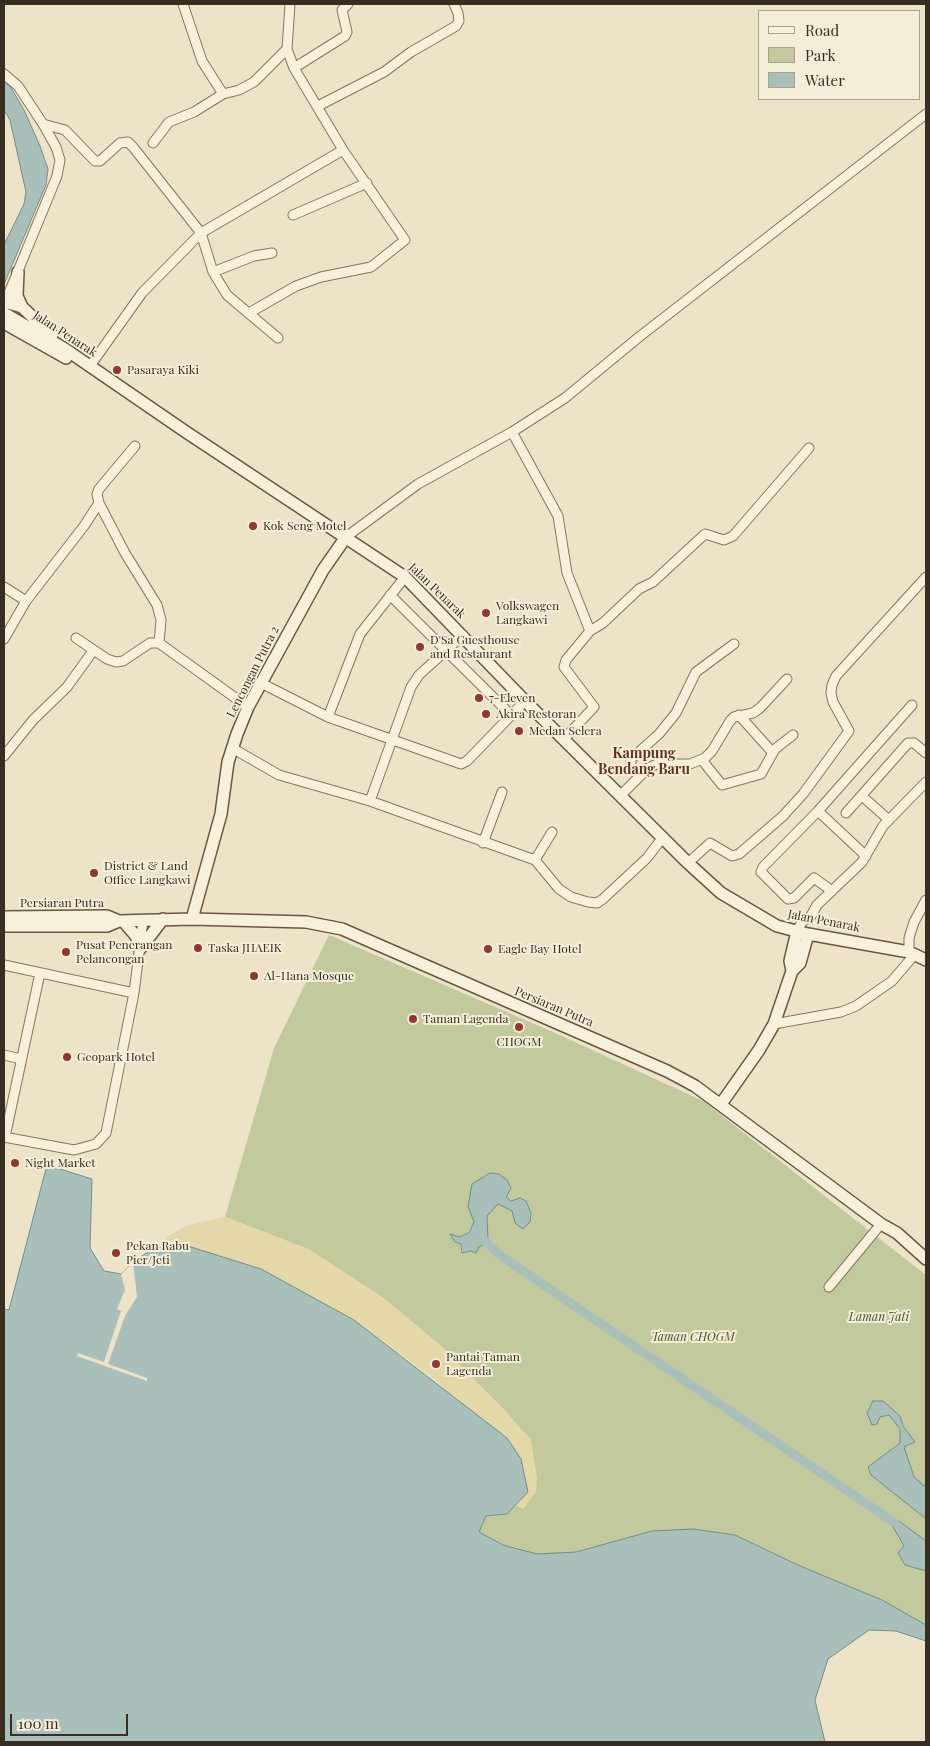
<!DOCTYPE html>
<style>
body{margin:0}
#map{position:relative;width:930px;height:1746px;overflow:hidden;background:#ece3c8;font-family:"Playfair Display",serif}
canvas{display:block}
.frame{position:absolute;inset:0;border:5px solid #382d21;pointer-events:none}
.legend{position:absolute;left:758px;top:10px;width:162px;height:90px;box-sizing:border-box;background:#f4edd8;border:1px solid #a9a08f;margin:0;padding:6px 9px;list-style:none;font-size:15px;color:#382d21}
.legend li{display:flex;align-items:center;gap:10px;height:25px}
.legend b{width:25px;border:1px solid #a9a08f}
.scale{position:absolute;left:10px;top:1714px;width:118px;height:22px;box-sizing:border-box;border:2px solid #382d21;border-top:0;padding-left:6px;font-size:15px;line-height:18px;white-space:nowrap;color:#382d21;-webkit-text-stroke:4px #f4edd8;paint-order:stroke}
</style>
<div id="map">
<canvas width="930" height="1746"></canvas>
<div class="frame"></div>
<ul class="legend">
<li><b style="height:6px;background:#f7f0db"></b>Road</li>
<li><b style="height:14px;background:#c2c99d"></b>Park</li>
<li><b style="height:14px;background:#a9c0ba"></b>Water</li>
</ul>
<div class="scale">100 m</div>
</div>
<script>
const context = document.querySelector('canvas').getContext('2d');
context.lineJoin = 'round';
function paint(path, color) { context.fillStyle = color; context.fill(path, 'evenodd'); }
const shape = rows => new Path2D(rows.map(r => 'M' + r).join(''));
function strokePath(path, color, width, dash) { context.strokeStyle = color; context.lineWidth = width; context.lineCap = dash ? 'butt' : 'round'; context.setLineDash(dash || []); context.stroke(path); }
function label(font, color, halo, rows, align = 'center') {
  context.font = font + ' "Playfair Display",serif'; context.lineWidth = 4; context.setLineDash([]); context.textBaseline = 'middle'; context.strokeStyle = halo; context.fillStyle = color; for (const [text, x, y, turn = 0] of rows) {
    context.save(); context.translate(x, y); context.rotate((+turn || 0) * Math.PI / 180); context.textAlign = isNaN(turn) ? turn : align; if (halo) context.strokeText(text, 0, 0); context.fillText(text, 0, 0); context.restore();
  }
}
paint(shape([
 [329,935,562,1036,703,1101,926,1275,926,1625,882,1600,800,1566,735,1535,652,1531,576,1552,537,1554,503,1545,479,1532,486,1516,507,1514,516,1505,523,1508,530,1440,506,1412,441,1346,382,1297,308,1249,225,1217,274,1048]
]), '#c2c99d');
paint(shape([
 [225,1217,308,1249,382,1297,441,1346,506,1412,531,1440,537,1478,536,1492,523,1509,516,1505,528,1491,437,1381,354,1320,261,1269,165,1248,167,1237,185,1226]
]), '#e5d8a8');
const water = shape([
 [4,82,10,86,24,110,40,146,48,169,46,185,4,284,4,245,24,204,26,192,10,120,4,110,4,82],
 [47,1165,92,1179,90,1248,104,1271,121,1274,133,1262,154,1248,165,1248,175,1242,261,1269,354,1320,507,1438,521,1459,528,1492,507,1514,486,1516,479,1532,503,1545,537,1554,576,1552,652,1531,693,1529,735,1535,800,1566,882,1600,926,1625,926,1641,896,1631,869,1630,828,1659,815,1700,825,1742,4,1742,4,1309,9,1310,47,1165],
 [490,1173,499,1174,507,1180,511,1188,506,1197,511,1201,520,1198,526,1201,531,1213,530,1222,523,1229,515,1223,512,1211,498,1204,487,1216,488,1239,485,1244,479,1247,476,1253,471,1251,462,1253,461,1244,455,1242,450,1234,459,1237,469,1233,474,1222,468,1206,472,1184,490,1173],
 [873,1401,883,1401,900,1416,903,1426,915,1442,904,1447,914,1477,924,1486,926,1484,926,1519,871,1475,868,1467,900,1443,900,1429,889,1415,880,1417,877,1424,872,1425,867,1413,873,1401],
 [899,1521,926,1541,926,1571,905,1565,898,1553,904,1546,892,1525,899,1521]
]);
paint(water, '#a9c0ba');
strokePath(water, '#708e88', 1);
paint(shape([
 [133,1262,137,1297,125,1316,108,1364,147,1378,147,1381,77,1356,78,1353,104,1362,121,1311,117,1309,125,1290,121,1274]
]), '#ece3c8');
strokePath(shape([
 [486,1242,501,1256,895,1523]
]), '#a9c0ba', 9);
const street = shape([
 [183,4,202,61,223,94],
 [294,68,345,36,347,32,342,10,348,4],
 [4,74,18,86,43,124,56,147,60,160,57,176,4,305],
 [318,106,384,72,411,52,456,26,459,21,458,13,454,4],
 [43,124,65,130,95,161,100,161,120,143,128,142,133,147,201,233,213,272,227,295,278,338],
 [153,143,169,122,194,112,223,94,239,90,254,82,287,49],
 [293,215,367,183],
 [213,272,254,256,272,253],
 [249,313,296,286,321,277,371,267,405,240,343,150,294,68,287,49,290,4],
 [90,366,142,293,201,233,343,150],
 [512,432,558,516,567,573,590,631,566,660,564,667,594,707,564,739],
 [135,446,99,489,97,494,99,503,125,553,157,605,161,620,159,643],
 [346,537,418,484,512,432,565,398,639,337,926,114],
 [4,587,26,601],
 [390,595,511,715],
 [590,631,603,623,639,589,653,582,705,534,724,540,733,536,809,448],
 [76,638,107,659,116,662,123,661,150,643,159,643,248,707],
 [4,639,26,601,84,526,99,503],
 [261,683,328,717,461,764,467,761,525,701],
 [739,715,773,753],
 [328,717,360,634,405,577],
 [232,748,279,775,370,801,535,860,559,889,571,897,588,902,597,903,603,899,647,858,663,837],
 [4,756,33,720,67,687,93,651],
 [702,760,722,785,761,774,775,749,793,735],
 [638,775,631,767,631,759,659,734,676,713,696,672,734,644],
 [621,795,648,768,657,764,690,764,705,758,712,751,730,721,734,717,753,713,760,708,787,679],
 [862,796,889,820],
 [370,801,411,687,419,675,463,635],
 [818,811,866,856],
 [846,813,908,743,914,743,926,753],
 [483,843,502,792],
 [535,860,552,832],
 [688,863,710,843,732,856,739,854,783,816,803,794,849,731,833,702,831,693,832,685,836,676,926,577],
 [832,891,814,878,794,898,788,899,761,872,763,867,818,811,912,705],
 [797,931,802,922,811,916,817,905,862,862,883,826,926,782],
 [909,952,909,938,914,922,926,900],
 [4,965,134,993],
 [774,1024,841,1012,856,1006,892,981,915,954],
 [4,1055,21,1059],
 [4,1137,74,1150,96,1144,106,1133,134,993,143,920],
 [5,1137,40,973],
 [829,1287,881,1224]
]);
const secondary = shape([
 [18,272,17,296,22,307],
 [5,302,22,307,52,335],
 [4,313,65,349,186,432,405,577,525,701,688,863,721,893,777,926,808,934,909,952,926,960],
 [4,323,66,358],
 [4,917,107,916,119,921],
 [192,919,221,814,228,762,237,734,248,707,323,570,346,537],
 [123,921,136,936,140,949],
 [4,926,107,926,119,921,192,919,306,922,342,929,667,1071,695,1086,881,1224,897,1233,926,1259],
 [140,949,163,919],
 [792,971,800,963,808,934],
 [721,1104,759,1050,774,1024,792,971,790,961,797,931]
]);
strokePath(street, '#87765e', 11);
strokePath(secondary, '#695741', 14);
strokePath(street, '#f7f0db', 9);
strokePath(secondary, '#f7f0db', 11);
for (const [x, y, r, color] of [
 [117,370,5,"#923632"],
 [253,526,5,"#923632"],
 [486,613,5,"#923632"],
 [420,647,5,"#923632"],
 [479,698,5,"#923632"],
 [486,714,5,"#923632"],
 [519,731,5,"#923632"],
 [94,873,5,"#923632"],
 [198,948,5,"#923632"],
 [488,949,5,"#923632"],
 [66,952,5,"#923632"],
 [254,976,5,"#923632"],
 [413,1019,5,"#923632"],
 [519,1027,5,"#923632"],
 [67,1057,5,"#923632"],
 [15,1163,5,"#923632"],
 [116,1253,5,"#923632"],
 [436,1364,5,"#923632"]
]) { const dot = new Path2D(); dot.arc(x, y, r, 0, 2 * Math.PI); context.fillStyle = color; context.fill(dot); strokePath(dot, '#f4edd8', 2); }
label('12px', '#382d21', '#f4edd8', [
 ["Jalan Penarak",65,334,33],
 ["Jalan Penarak",437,591,44],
 ["Lencongan Putra 2",253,672,-63],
 ["Persiaran Putra",62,903],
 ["Jalan Penarak",824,921,11],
 ["Persiaran Putra",554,1007,23]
]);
label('12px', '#382d21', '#f4edd8', [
 ["Pasaraya Kiki",127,370],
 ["Kok Seng Motel",263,526],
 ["Volkswagen",496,606],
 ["Langkawi",496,620],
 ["D'Sa Guesthouse",430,640],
 ["and Restaurant",430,654],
 ["7-Eleven",489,698],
 ["Akira Restoran",496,714],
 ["Medan Selera",529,731],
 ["District & Land",104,866],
 ["Office Langkawi",104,880],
 ["Pusat Penerangan",76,945],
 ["Pelancongan",76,959],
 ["Taska JHAEIK",208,948],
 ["Eagle Bay Hotel",498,949],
 ["Al-Hana Mosque",264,976],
 ["Taman Lagenda",423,1019],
 ["CHOGM",519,1042,"center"],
 ["Geopark Hotel",77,1057],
 ["Night Market",25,1163],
 ["Pekan Rabu",126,1246],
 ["Pier/Jeti",126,1260],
 ["Pantai Taman",446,1357],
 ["Lagenda",446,1371]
], 'left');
label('italic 12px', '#475329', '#f4edd8', [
 ["Laman Jati",879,1317],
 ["Taman CHOGM",693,1337]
]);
label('bold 14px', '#623323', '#f4edd8', [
 ["Kampung",644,754],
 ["Bendang Baru",644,770]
]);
</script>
